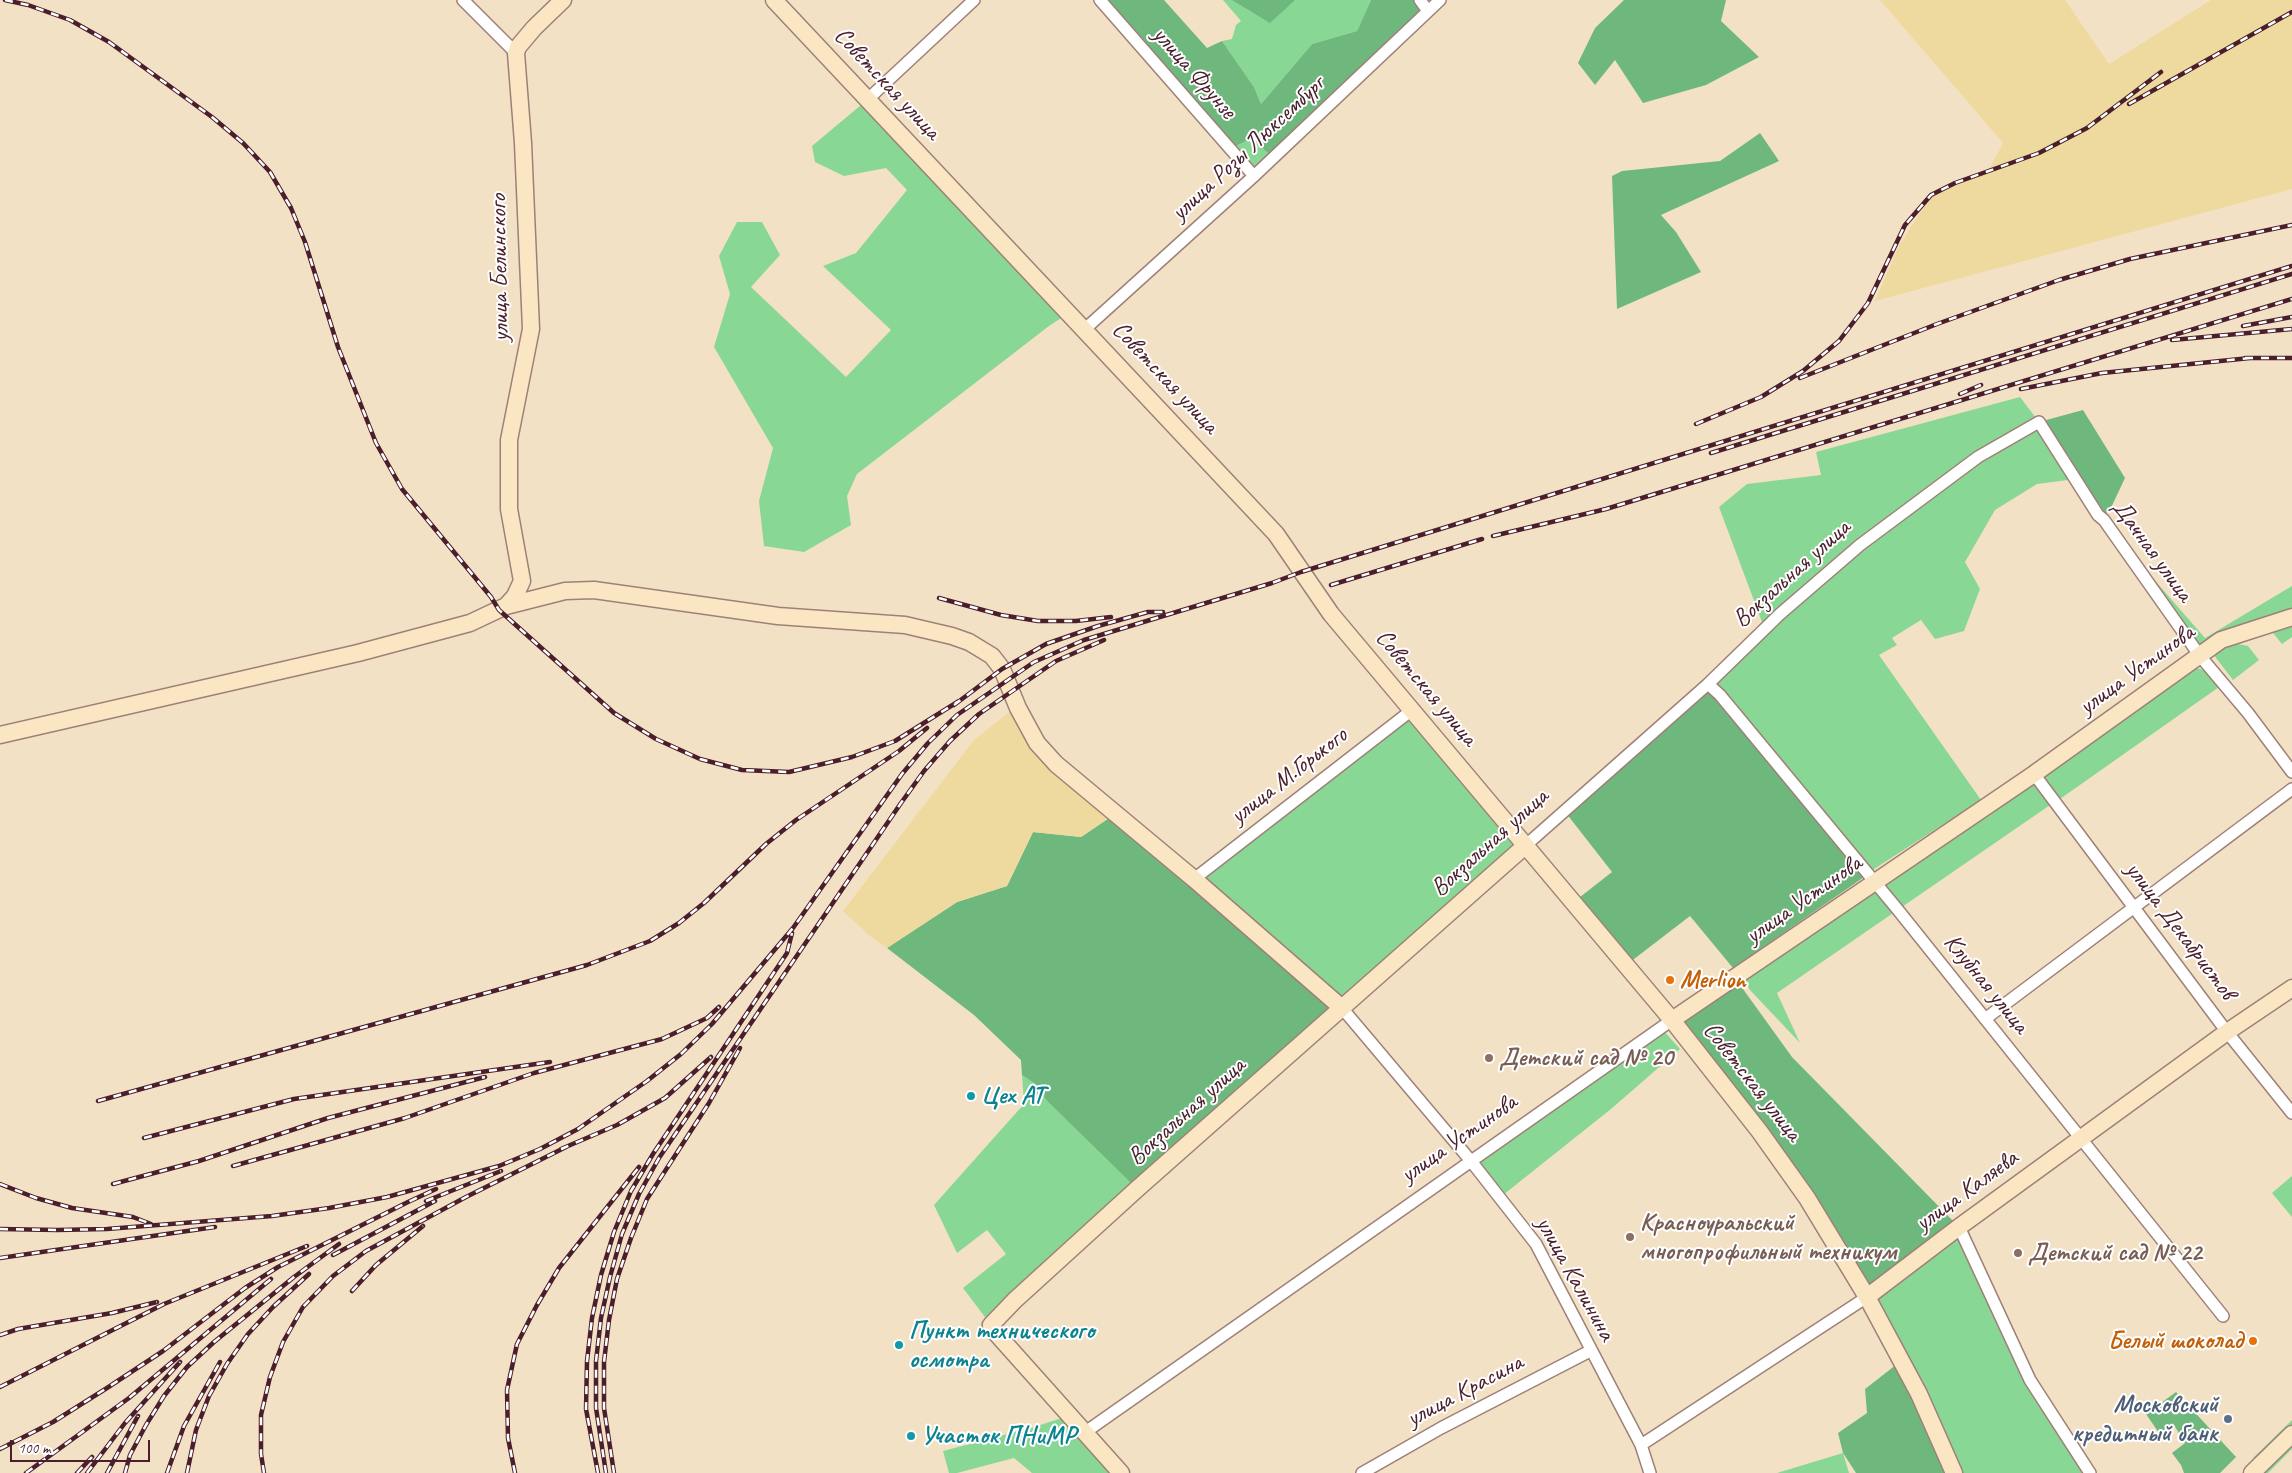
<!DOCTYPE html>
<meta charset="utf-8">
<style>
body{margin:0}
#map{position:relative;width:2292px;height:1473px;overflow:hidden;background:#f3e1c5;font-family:Caveat,sans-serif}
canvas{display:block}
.scale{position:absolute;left:10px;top:1440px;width:140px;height:22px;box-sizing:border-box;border:2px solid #4a1f2b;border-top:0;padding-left:6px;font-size:15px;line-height:18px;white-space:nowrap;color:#4a1f2b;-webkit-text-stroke:4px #fff;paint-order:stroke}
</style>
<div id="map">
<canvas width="2292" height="1473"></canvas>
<div class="scale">100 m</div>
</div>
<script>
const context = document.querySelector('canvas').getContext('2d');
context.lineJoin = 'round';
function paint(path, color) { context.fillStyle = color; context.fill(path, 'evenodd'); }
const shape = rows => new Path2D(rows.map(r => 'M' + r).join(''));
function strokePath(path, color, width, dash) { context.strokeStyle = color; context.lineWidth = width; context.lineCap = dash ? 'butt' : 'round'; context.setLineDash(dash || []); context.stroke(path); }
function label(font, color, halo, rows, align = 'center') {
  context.font = font + ' Caveat,sans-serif'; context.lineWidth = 4; context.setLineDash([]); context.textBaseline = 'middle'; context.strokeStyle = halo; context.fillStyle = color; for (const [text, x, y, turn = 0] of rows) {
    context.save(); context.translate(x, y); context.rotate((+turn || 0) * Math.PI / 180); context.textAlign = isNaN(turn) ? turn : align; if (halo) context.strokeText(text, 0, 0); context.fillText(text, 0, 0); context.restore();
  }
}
paint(shape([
 [1223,0,1371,0,1357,31,1312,44,1261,104,1254,87,1222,41,1232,39,1236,25,1241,21],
 [867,100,1069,313,1049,326,857,474,847,496,851,525,804,552,764,546,759,501,773,448,714,347,730,294,719,256,737,222,762,222,780,255,751,287,846,377,891,330,823,266,856,253,907,190,886,168,844,176,815,162,812,146],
 [1258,135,1264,150,1274,157,1254,176,1230,149],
 [2020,397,2039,422,2076,479,2037,484,1995,510,1965,562,1980,589,1964,631,1935,639,1921,620,1892,638,1897,645,1879,655,1981,800,1871,871,1708,684,1765,630,1719,507,1747,484,1821,475,1816,452],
 [2130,552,2205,638,2292,586,2292,617,2200,653],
 [2292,624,2292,637,2282,644,2273,633],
 [2228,642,2248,646,2259,660,2233,680,2213,654],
 [2193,668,2201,669,2208,674,2219,687,2060,799,2043,776],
 [1412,710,1525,846,1342,1008,1194,879],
 [2036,780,2053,803,1777,993,1800,1043,1750,990,1743,979,1881,883],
 [1663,1030,1680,1049,1611,1109,1503,1195,1477,1161],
 [1022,1075,1034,1083,1047,1101,1137,1189,991,1325,963,1288,1006,1254,987,1230,957,1253,934,1205,1024,1104],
 [2292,1176,2292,1217,2272,1193],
 [1959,1227,2030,1380,2090,1473,1954,1473,1867,1297],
 [1065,1417,1116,1473,1032,1473,1014,1458,957,1473,949,1473,943,1451,1034,1427],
 [2292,1420,2292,1427,2259,1459,2253,1458],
 [2292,1440,2292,1449,2268,1473,2258,1473],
 [1843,1453,1849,1473,1777,1473]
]), '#89d795');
paint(shape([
 [1100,0,1164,0,1207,48,1222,41,1254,87,1261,104,1312,44,1357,31,1371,0,1420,0,1428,11,1274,157,1264,150,1258,135,1230,149],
 [1232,0,1295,0,1270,23],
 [1624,0,1726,0,1721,21,1759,57,1706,85,1643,103,1615,60,1595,85,1578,63,1595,28],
 [1760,133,1779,161,1661,215,1676,232,1701,272,1617,309,1612,176,1622,171,1720,161],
 [2083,410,2125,478,2109,512,2098,515,2039,422],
 [1708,684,1867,875,1733,968,1690,916,1625,966,1575,901,1612,872,1566,813],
 [1115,814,1342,1008,1137,1189,1047,1101,1034,1083,1022,1075,1021,1060,974,1015,887,948,957,902,1007,886,1033,832,1081,837],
 [1734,984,1743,989,1792,1057,1959,1227,1867,1297,1672,1020],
 [1901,1361,1954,1473,1856,1473,1843,1453,1838,1433,1867,1413,1865,1389],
 [2176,1392,2236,1457,2220,1473,2184,1473,2181,1465,2172,1453,2185,1443,2174,1425,2159,1433,2146,1414]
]), '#6eb87e');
paint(shape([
 [1880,0,2065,0,2109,64,2211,0,2292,0,2292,189,1875,301,1899,246,1931,195,1955,183,1988,171,2003,143],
 [1012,710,1037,743,1115,814,1081,837,1033,832,1007,886,957,902,887,948,870,936,843,911,974,740]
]), '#eeda9e');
const street = shape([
 [463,0,516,53],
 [1100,0,1254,176],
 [1420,0,1428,11],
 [867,100,974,0],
 [1085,329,1254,176,1440,0],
 [1708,684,1720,695,1898,910,2223,1316],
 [2034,774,2227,1032,2292,1113],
 [1525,846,1708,684,1780,614,1860,545,1978,457,2039,422,2098,515,2104,520,2200,656,2248,713,2292,772],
 [1194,879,1412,710],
 [1342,1008,1471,1161,1536,1244,1641,1445,1650,1473],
 [1985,1019,2292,789],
 [1959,1227,2030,1380,2090,1473],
 [1084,1433,1672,1020],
 [1641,1445,1867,1297],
 [1362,1473,1441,1428,1590,1351]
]);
const secondary = shape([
 [774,0,1276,534,1331,614,1672,1020,1760,1132,1807,1198,1867,1297,1919,1394,1954,1473],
 [506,606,515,596,522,581,509,509,509,440,531,329,523,143,516,53,518,47,534,28,563,0],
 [0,735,358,653,470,623,506,606,565,591,594,590,778,616,905,625,952,636,969,642,992,656,1002,669,1018,708,1037,743,1056,764,1194,879,1342,1008],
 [1672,1020,2034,774,2221,640,2292,617],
 [1867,1297,1959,1227,2227,1032,2292,988],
 [1121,1473,995,1332,991,1325,1015,1300,1137,1189,1525,846],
 [2252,1473,2292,1434]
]);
strokePath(street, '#9e8078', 14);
strokePath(secondary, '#9e8078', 19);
strokePath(street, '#fff', 11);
strokePath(secondary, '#fbe6c4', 16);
const rail = shape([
 [5,0,28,5,70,20,109,42,212,117,243,143,270,172,291,208,305,242,338,347,376,443,402,489,491,597,499,610,614,713,656,739,700,759,742,770,789,772,852,757,895,741,959,701],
 [2129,104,2292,12],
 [2243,326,2292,317],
 [2172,340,2292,329],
 [2245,358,2292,358],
 [1800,378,1937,324,2059,280,2130,259,2292,225],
 [2021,389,2102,373,2250,358],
 [1960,394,1981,385],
 [1696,424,1761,397,1803,371,1839,341,1868,303,1905,225,1931,195,1955,183,2039,153,2087,128,2161,72],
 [1711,453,2292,274],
 [1493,536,1606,509,2292,299],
 [1331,585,1482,539],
 [939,598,1001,615,1038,621,1076,621,1111,617],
 [954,705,1002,669,1046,644,1098,626,1148,612,1163,612],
 [98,1101,587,965,650,941,679,923,704,903,766,844,796,820,899,751,927,728],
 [144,1138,294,1099,550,1062],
 [561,1149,617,1125,665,1098,711,1057],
 [233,1166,405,1118,534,1073,662,1039,707,1018,719,1007],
 [0,1184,36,1198,72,1208,133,1217,151,1224],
 [113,1184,199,1161,328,1118,485,1077],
 [426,1201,501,1171],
 [0,1229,57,1230,107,1229,272,1216,329,1208,387,1197,499,1166,540,1149,578,1129,647,1081,681,1054,712,1024,793,928,902,774,928,743,957,715,1034,662,1084,640,1272,583,1301,572,2292,266],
 [333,1255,435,1201],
 [0,1258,215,1227],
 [352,1291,376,1265,423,1226],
 [0,1335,18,1329,112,1313,157,1302],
 [0,1387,164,1304,307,1246],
 [0,1449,53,1422,107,1388,163,1351,245,1288,278,1267,408,1202,436,1189],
 [26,1473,129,1398,271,1279],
 [77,1473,92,1457],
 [87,1473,125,1423,180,1362],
 [107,1473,138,1416],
 [125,1473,130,1455,146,1425,164,1396,187,1367,214,1342,294,1277,339,1244],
 [167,1473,184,1426,220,1362],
 [187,1473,196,1430,209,1396,227,1364,248,1334,273,1307,309,1274],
 [264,1473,261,1454,261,1415,270,1377,283,1342,303,1307,333,1276,366,1251,466,1197,566,1147],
 [515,1473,508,1438,507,1390,517,1344,537,1305,559,1268,639,1167],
 [598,1473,586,1409,587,1361,592,1318,601,1275,614,1232,631,1191,653,1154,787,953,792,933],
 [606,1473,596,1408,596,1361,601,1318,610,1277,622,1234,639,1194,659,1158,901,803,924,771,950,741,979,714,1056,661,1104,640],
 [614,1473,604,1408,604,1362,609,1320,617,1279,631,1238,647,1199,709,1103,740,1048]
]);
strokePath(rail, '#4a1f2b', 4.5);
strokePath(rail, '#fff', 2.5, [8]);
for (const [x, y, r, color] of [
 [1670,980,5,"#e8710a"],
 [1489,1058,5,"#8d6e63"],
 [971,1096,5,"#0f9aa8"],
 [1630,1237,5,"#8d6e63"],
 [2018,1253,5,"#8d6e63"],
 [2253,1341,5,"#e8710a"],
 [899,1345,5,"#0f9aa8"],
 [2228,1419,5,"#5c6f8a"],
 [911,1436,5,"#0f9aa8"]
]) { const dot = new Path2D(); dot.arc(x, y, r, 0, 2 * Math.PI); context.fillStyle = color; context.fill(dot); strokePath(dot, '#fff', 2); }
label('25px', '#4a1f2b', '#fff', [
 ["улица Фрунзе",1194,73,49],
 ["Советская улица",887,84,47],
 ["улица Розы Люксембург",1248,149,-43],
 ["улица Белинского",500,268,-91],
 ["Советская улица",1165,378,47],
 ["Дачная улица",2152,551,54],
 ["Вокзальная улица",1792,574,-42],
 ["улица Устинова",2137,670,-36],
 ["Советская улица",1426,688,50],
 ["улица М.Горького",1289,776,-38],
 ["Вокзальная улица",1490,843,-42],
 ["улица Устинова",1804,900,-35],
 ["улица Декабристов",2180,931,53],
 ["Клубная улица",1986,984,51],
 ["Советская улица",1752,1082,52],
 ["Вокзальная улица",1187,1112,-42],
 ["улица Устинова",1459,1139,-35],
 ["улица Каляева",1967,1191,-36],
 ["улица Калинина",1575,1279,61],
 ["улица Красина",1465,1391,-28]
]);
label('bold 25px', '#c56008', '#fff', [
 ["Merlion",1680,980],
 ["Белый шоколад",2243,1341,"right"]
], 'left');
label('bold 25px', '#785e54', '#fff', [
 ["Детский сад № 20",1499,1058],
 ["Красноуральский",1640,1223],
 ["многопрофильный техникум",1640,1252],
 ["Детский сад № 22",2028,1253]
], 'left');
label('bold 25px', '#0d838f', '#fff', [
 ["Цех АТ",981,1096],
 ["Пункт технического",909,1331],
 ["осмотра",909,1360],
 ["Участок ПНиМР",921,1436]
], 'left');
label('bold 25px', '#4e5e75', '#fff', [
 ["Московский",2218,1405],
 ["кредитный банк",2218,1434]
], 'right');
</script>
